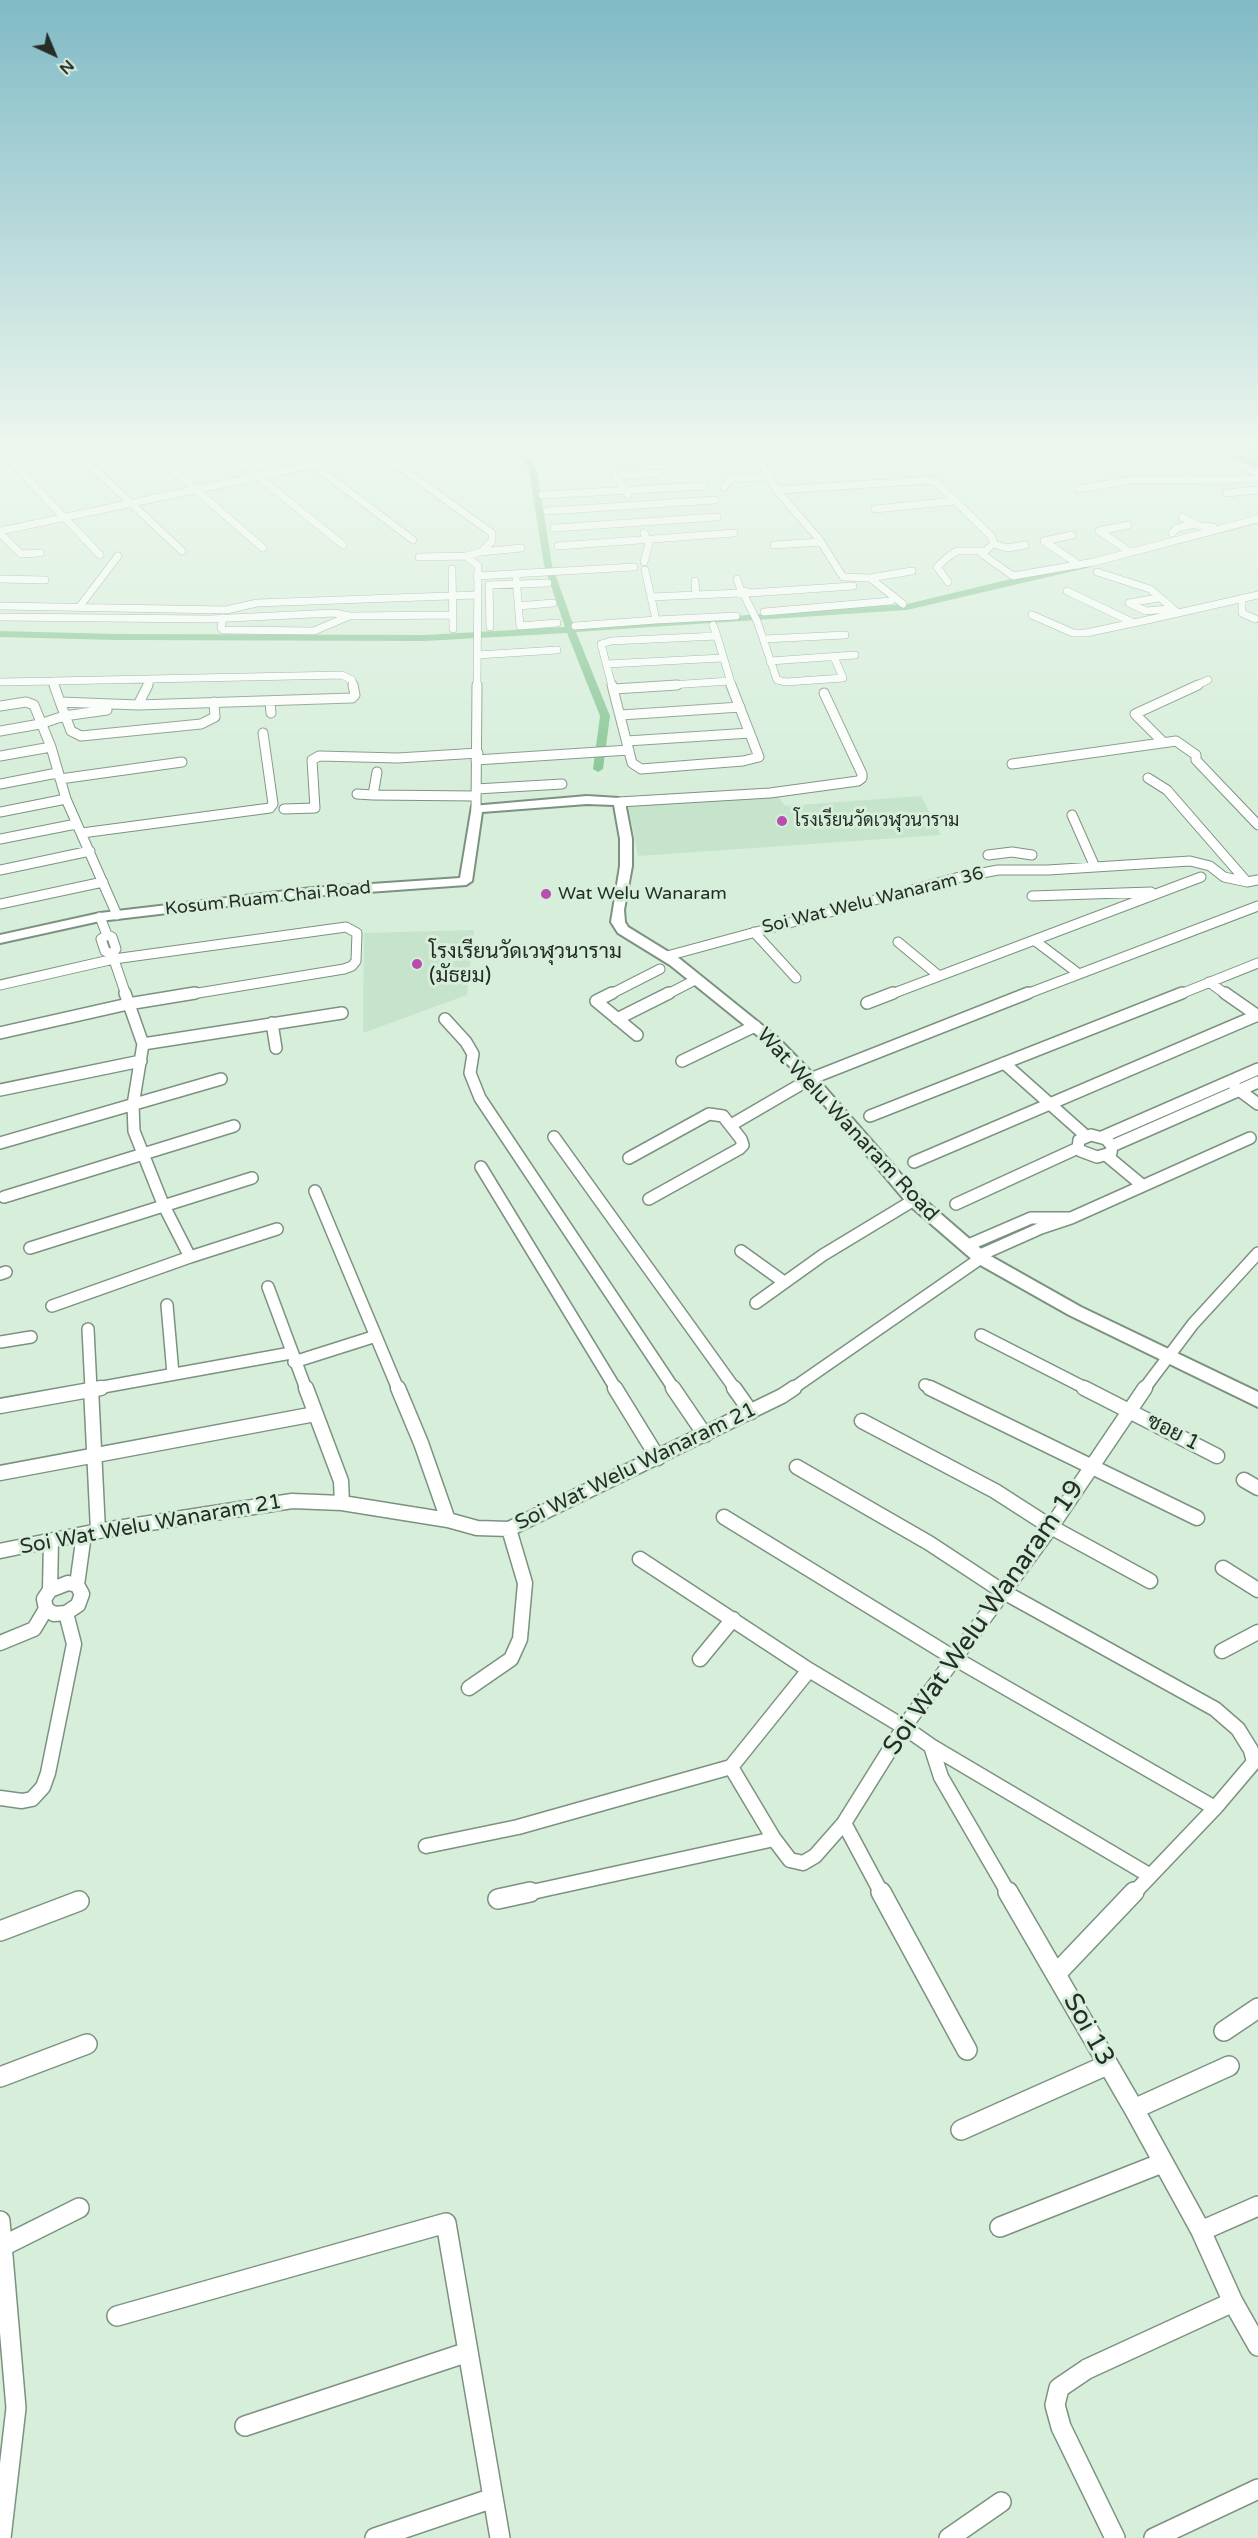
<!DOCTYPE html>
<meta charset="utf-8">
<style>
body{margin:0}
#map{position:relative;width:1258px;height:2538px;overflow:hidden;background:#d6eeda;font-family:"Varela Round",sans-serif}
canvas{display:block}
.north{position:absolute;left:24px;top:24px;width:60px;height:60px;-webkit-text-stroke:4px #d6eeda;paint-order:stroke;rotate:136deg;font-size:16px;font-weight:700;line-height:24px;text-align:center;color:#242d26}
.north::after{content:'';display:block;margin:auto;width:21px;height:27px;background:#242d26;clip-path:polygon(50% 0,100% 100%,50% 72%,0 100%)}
</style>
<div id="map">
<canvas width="1258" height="2538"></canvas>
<div class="north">N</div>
</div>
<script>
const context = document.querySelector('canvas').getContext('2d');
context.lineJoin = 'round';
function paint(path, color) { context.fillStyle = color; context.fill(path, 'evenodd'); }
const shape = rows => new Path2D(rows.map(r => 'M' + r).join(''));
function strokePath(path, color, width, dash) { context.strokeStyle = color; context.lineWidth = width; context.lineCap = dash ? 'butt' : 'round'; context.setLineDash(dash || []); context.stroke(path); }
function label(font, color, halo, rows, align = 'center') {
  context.font = font + ' "Varela Round",Sarabun,sans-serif'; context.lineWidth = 6; context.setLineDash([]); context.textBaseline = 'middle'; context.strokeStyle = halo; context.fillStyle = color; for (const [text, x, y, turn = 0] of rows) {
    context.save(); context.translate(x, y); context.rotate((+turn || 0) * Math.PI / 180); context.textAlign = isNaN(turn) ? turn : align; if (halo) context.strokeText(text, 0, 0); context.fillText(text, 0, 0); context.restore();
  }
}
paint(shape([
 [778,796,785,806,921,796,941,835,638,856,628,805],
 [474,930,467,995,363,1033,364,933]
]), '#c6e4cb');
paint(shape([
 [1196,444,1239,444,1258,452,1258,471]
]), '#85c492');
paint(shape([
 [516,444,521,444,537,470,552,565,574,627,907,604,1036,573,1087,564,1091,567,907,610,576,632,610,716,603,769,598,772,593,769,600,716,567,633,425,641,116,640,0,637,0,631,116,634,425,635,565,627,544,565,529,470,514,446,516,444]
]), '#85c492');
const streetFar4 = shape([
 [68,444,182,551],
 [143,444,263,548],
 [218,444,343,545],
 [286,444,413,540],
 [368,444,492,533,492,541,481,552,466,556,478,566,477,686],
 [447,444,464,456],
 [522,444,550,461],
 [598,444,612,452],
 [670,444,680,450,676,463],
 [736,444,752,449,778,492,819,539,843,577,870,578,903,604],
 [1193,444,1258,473],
 [0,450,100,555],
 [615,476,660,473],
 [724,487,730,479,768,476],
 [1079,489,1130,480,1258,479],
 [778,490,930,480,937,483,991,536,994,543,982,554,1013,576,1094,562,1258,519],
 [1227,493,1258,490],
 [542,495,703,486],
 [628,495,608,463,654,459],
 [875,509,955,501],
 [547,511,715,500],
 [1182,517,1200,526,1213,527],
 [1128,525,1099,531,1130,552],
 [554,528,717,517],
 [0,531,411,444],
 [0,533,21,554,40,553],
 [644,533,649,544,644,562],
 [1172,533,1177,528,1195,524],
 [1072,535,1044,541,1079,565],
 [993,544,1007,548,1025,545],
 [774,545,820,542],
 [558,546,734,533],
 [481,552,521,548],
 [419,557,466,556],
 [452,569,453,629],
 [645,570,656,620,736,616],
 [1097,572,1150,589,1178,613],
 [477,576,634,567],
 [516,577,520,626,557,623],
 [870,578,912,571],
 [0,579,45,580],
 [737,579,741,591],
 [695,581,696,595],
 [948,582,937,567,949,556,957,551,985,551],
 [1067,591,1134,623,1258,595],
 [740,594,745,591,750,593,853,586],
 [744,595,757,621,777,680,786,682,843,678,834,657],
 [651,597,740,593],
 [1158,598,1129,603,1146,611,1168,609],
 [1242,598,1242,613,1255,619],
 [0,606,226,610,257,603,476,595],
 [80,606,118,556],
 [518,606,553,603],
 [764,612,891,601],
 [1032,615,1073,633,1086,633,1133,623],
 [0,617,209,619,334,613,350,616,452,615],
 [223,618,221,628,223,630,314,631,349,616],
 [713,625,717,636],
 [575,626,656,620],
 [490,627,489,585,548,583],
 [717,636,732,686],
 [764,639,845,635],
 [477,655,557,650],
 [770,661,855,655],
 [607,664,722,658],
 [0,682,53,681],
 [55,686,53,681,342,675,352,680,353,686],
 [147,686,151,679],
 [612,686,601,644,611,641,717,636],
 [655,686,730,681],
 [1195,686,1208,680]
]);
const streetFar3 = shape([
 [54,685,60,702,138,705,352,698,355,695,353,685],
 [612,685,632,763,641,769,743,761,759,757,731,685],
 [614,689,677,685],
 [270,701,271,713],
 [60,702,71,731,81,736,201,724,215,717,214,702],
 [138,705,148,685],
 [0,706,26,702,34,705,51,747,66,799,117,915],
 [621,715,740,707],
 [0,731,40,724,64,716,107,710],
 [627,741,750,733],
 [1163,742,1135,714,1198,685],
 [0,756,51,747],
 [476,760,629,750],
 [1012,764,1176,741,1196,755,1196,760,1258,825],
 [377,772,373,795,475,796],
 [1148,778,1167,790,1247,882],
 [60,779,182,762],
 [0,784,57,773],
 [476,789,562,784],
 [357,794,373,795],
 [619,802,770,793,858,781,862,778,862,774,824,693],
 [284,809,315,808,312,760,319,756,398,758,478,753],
 [476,809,477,685],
 [0,812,66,799],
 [1072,815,1095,867],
 [82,833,270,808,273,804,263,733],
 [0,839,76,824],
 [988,855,1012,852,1032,855],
 [0,870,90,851],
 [1032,896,1151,892],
 [0,904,103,882],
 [100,917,107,935,112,937,116,949,112,954,126,995],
 [754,932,796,978],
 [107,935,101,939,105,951,112,954],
 [1034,940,1079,974],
 [898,942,939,976],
 [667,956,956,878,998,870,1048,870,1190,861,1210,866,1224,877,1247,882,1258,880],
 [1209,982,1227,995],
 [0,985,114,959,346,927,357,933,356,961,352,966,344,969,186,995],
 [609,995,660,969],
 [666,995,697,979],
 [889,995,1201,877],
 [1024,995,1258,906],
 [1178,995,1258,963]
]);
const streetFar2 = shape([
 [125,993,143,1044,133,1105,134,1131,163,1204,190,1257,277,1229],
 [612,993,596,1001,637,1035],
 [1225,993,1258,1016],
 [867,1003,893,993],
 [445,1019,466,1042,473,1054,470,1073,480,1098,674,1389],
 [617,1019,669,993],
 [272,1023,276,1048],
 [0,1033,128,1004,195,993],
 [143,1044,342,1013],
 [682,1061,755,1026],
 [1004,1063,1086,1136],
 [1235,1087,1258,1104],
 [0,1090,141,1061],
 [870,1116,1182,993],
 [731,1125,810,1079,1028,993],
 [1091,1135,1106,1139,1112,1146,1111,1153,1097,1157,1081,1151,1078,1148,1079,1140,1091,1135],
 [554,1137,735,1389],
 [1102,1137,1258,1069],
 [0,1143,221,1079],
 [1112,1146,1258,1082],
 [1107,1156,1142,1185],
 [629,1158,709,1114,723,1116,741,1139,743,1145,739,1149,649,1199],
 [914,1162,1258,1015],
 [481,1167,616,1389],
 [315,1191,398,1389],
 [4,1197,234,1126],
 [956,1204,1078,1148],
 [1071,1218,1250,1138],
 [966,1246,1031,1218,1071,1218,1041,1228,978,1256],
 [30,1248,252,1178],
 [741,1251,784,1282],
 [0,1274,6,1272],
 [268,1287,306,1389],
 [756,1303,823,1255,914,1200],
 [167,1305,173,1374],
 [52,1306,190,1257],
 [88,1329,91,1389],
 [981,1335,1087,1389],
 [0,1342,31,1337],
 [294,1362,376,1336],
 [925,1385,934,1389],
 [92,1389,291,1353],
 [792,1389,981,1258],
 [1144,1389,1193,1324,1258,1253]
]);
const streetFar1 = shape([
 [91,1388,98,1531],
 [306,1388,341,1481,342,1503],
 [398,1388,421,1443,448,1520],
 [615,1388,658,1458],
 [673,1388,705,1435],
 [734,1388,751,1412],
 [930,1388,1197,1518],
 [1084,1388,1217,1456],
 [0,1406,101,1388],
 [862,1421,995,1491,1051,1527,1150,1581],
 [797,1467,929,1543,1002,1591,1215,1709,1238,1729,1251,1750,1254,1762,1215,1808,1133,1894],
 [0,1473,315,1414],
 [1244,1480,1258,1488],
 [724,1517,954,1658,1215,1808],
 [0,1551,98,1531,292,1501,342,1503,448,1520,477,1528,509,1529,782,1396,794,1388],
 [640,1559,809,1670,904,1727,931,1746,941,1777,1009,1894],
 [1223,1568,1258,1590],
 [68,1583,77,1585,82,1594,78,1605,66,1613,54,1614,46,1609,44,1599,50,1590,68,1583],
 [77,1585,84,1534],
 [50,1590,51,1541],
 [0,1643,34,1629,46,1609],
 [1222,1651,1258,1632],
 [700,1659,733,1619],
 [469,1688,511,1659,520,1639,525,1583,509,1529],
 [931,1746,1149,1875],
 [731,1767,774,1839,790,1860,803,1863,815,1856,844,1823,904,1727,1051,1527,1145,1388],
 [0,1798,22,1801,32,1799,43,1787,48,1773,74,1644,66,1613],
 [844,1823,882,1894],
 [426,1846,518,1827,731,1767,809,1670],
 [523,1894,774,1839]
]);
const street = shape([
 [881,1892,967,2050],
 [1008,1892,1134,2109,1201,2231,1233,2302,1258,2346],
 [498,1899,530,1892],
 [0,1931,79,1901],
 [1056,1974,1134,1892],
 [1224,2031,1258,2008],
 [0,2077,87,2044],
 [1134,2109,1229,2066],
 [961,2130,1107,2065],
 [0,2221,16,2408,1,2538],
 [1000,2227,1162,2163],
 [1201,2231,1258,2206],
 [3,2246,79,2208],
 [117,2316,446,2223,500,2538],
 [245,2426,468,2352],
 [375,2538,493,2498],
 [949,2538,1001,2502],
 [1115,2538,1061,2427,1055,2405,1059,2388,1087,2369,1233,2302],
 [1154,2538,1258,2489]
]);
const secondary = shape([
 [1243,444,1258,446,1258,452,1244,446,1243,444],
 [587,796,619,798,625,802,632,839,632,866,624,910,625,922,628,927,680,959,778,1038,815,1076,920,1196,987,1254,1081,1307,1258,1392,1258,1407,1069,1315,975,1262,908,1204,805,1082,768,1044,670,965,618,933,611,922,620,866,620,839,614,805,587,804,482,812,472,881,466,885,312,896,100,921,0,943,0,935,100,913,312,888,460,878,472,806,587,796]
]);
strokePath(streetFar4, '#7c9280', 8);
strokePath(streetFar3, '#7c9280', 11);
strokePath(streetFar2, '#7c9280', 14);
strokePath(streetFar1, '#7c9280', 17);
strokePath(street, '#7c9280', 22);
strokePath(secondary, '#7c9280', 4);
strokePath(streetFar4, '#fff', 7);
strokePath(streetFar3, '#fff', 9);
strokePath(streetFar2, '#fff', 11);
strokePath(streetFar1, '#fff', 14);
strokePath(street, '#fff', 19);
paint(secondary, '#fff');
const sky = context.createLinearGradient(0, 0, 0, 799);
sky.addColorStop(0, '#80bac6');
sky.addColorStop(0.56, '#edf7ee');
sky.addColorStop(1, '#edf7ee00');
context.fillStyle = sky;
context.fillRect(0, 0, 1258, 799);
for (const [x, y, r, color] of [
 [782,821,6,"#b74eb0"],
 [546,894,6,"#b74eb0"],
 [417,964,6,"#b74eb0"]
]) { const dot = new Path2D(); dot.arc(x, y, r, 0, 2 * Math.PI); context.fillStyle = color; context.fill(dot); strokePath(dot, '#d6eeda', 2); }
label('18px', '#242d26', '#d6eeda', [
 ["โรงเรียนวัดเวฬุวนาราม",794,821],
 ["Wat Welu Wanaram",558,894]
], 'left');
label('18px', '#242d26', '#d6eeda', [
 ["Kosum Ruam Chai Road",268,899,-6],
 ["Soi Wat Welu Wanaram 36",873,901,-14]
]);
label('21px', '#242d26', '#d6eeda', [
 ["โรงเรียนวัดเวฬุวนาราม",429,952],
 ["(มัธยม)",429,976]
], 'left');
label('21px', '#242d26', '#d6eeda', [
 ["Wat Welu Wanaram Road",847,1125,47],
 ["ซอย 1",1173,1433,27],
 ["Soi Wat Welu Wanaram 21",636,1467,-26],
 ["Soi Wat Welu Wanaram 21",151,1525,-10]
]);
label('26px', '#242d26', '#d6eeda', [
 ["Soi Wat Welu Wanaram 19",984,1618,-55],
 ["Soi 13",1088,2030,61]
]);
</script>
